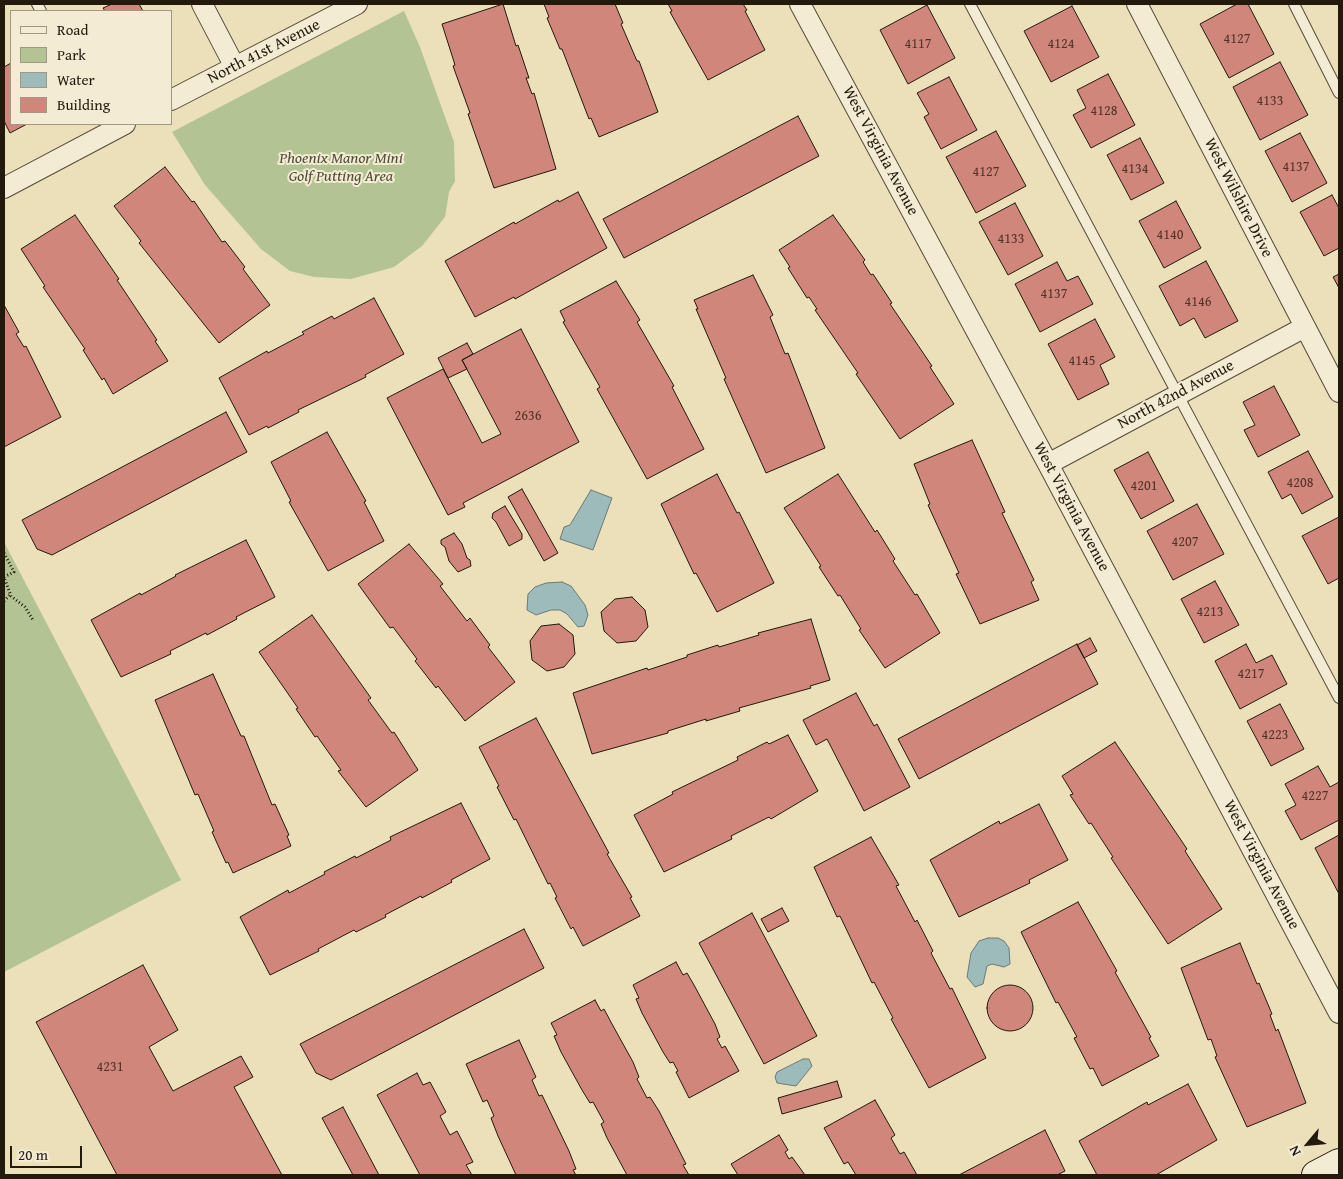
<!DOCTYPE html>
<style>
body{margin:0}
#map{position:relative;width:1343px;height:1179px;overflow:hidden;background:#ece0bb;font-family:"Gentium Book Plus",serif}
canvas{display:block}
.frame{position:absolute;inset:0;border:5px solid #23190d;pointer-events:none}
.legend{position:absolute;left:10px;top:10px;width:162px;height:115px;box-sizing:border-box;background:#f3ebd3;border:1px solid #a09784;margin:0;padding:6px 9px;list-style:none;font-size:15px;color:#23190d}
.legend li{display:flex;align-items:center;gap:10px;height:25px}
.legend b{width:25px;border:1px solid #a09784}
.north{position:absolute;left:1283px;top:1119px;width:50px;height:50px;-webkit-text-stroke:4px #f3ebd3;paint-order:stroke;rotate:242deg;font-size:14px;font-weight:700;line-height:20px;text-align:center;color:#23190d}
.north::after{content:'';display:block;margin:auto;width:18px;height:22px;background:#23190d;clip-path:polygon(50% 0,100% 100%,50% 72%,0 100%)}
.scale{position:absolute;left:10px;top:1146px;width:72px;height:22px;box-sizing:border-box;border:2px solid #23190d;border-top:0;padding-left:6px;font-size:15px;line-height:18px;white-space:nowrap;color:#23190d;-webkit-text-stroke:4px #f3ebd3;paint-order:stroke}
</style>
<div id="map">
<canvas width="1343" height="1179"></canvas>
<div class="frame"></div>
<ul class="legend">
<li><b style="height:6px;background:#f3ebd3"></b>Road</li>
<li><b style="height:14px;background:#b3c393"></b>Park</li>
<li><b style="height:14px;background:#9cbbba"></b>Water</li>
<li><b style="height:14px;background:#d1867b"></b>Building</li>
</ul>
<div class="north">N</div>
<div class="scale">20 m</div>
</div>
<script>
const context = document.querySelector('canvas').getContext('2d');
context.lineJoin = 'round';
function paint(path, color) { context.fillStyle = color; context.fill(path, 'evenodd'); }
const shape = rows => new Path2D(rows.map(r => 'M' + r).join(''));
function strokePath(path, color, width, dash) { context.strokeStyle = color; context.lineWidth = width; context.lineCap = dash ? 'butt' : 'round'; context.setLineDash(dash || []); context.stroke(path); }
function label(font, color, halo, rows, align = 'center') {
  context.font = font + ' "Gentium Book Plus",serif'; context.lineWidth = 4; context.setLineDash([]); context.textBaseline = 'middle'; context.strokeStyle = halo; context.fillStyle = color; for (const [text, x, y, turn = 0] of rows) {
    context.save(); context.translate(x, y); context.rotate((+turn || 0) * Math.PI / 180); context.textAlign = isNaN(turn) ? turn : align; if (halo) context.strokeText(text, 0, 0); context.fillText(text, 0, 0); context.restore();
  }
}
paint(shape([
 [404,11,420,47,454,142,455,181,449,192,445,217,422,246,394,267,351,279,314,277,290,271,261,249,205,185,172,132],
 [4,542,181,880,4,972]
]), '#b3c393');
const water = shape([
 [591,490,612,498,593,550,560,539,564,527,570,525,591,490],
 [562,582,571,586,585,605,588,615,584,626,578,627,567,614,560,610,551,610,536,615,527,610,528,594,535,587,546,583,562,582],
 [988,938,998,938,1004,941,1009,948,1010,964,1004,967,992,964,987,966,983,984,975,987,967,977,971,953,979,941,988,938],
 [803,1059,809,1059,812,1066,796,1086,777,1083,775,1077,777,1072,803,1059]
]);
paint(water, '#9cbbba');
strokePath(water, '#6c7a75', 1);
const building = shape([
 [112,4,139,4,143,11,105,11,103,8,112,4],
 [503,4,516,46,518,45,529,78,526,78,532,94,534,93,556,169,494,188,468,114,470,113,453,66,455,65,442,24,503,4],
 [544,4,615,4,623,23,621,24,637,61,639,61,658,112,599,137,591,118,589,119,562,49,560,49,547,18,549,17,544,4],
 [668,4,743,4,747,10,745,11,765,50,708,80,670,12,672,11,668,4],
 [1237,4,1248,4,1274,54,1229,78,1200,24,1237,4],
 [927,5,955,58,908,84,880,30,927,5],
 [1072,6,1099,57,1051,82,1024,31,1072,6],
 [1280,62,1308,115,1260,140,1233,87,1280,62],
 [11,63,11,124,27,124,10,133,4,121,4,67,11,63],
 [1108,74,1135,125,1091,148,1073,115,1086,108,1077,90,1108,74],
 [949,77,977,130,941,149,924,117,929,114,917,93,949,77],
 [798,116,819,156,624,258,603,219,798,116],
 [996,131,1026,186,976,213,946,157,996,131],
 [1300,133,1327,183,1292,202,1265,151,1300,133],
 [1140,138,1164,183,1131,200,1107,155,1140,138],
 [165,167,192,202,194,201,222,242,225,241,245,267,243,269,270,305,219,343,139,243,141,241,114,206,165,167],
 [578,192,607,248,515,299,514,297,475,317,445,261,514,222,515,224,558,200,559,202,578,192],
 [1332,195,1339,208,1339,248,1324,256,1300,212,1332,195],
 [1176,201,1201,248,1164,268,1139,221,1176,201],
 [1015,203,1043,256,1008,275,979,222,1015,203],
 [75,215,119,279,117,280,157,340,155,341,168,361,113,394,104,378,102,380,83,350,85,349,43,287,45,286,21,249,75,215],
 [833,215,865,260,863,262,871,275,873,274,892,303,890,304,932,366,930,367,954,404,900,439,856,374,858,373,815,310,817,309,809,297,807,298,788,268,790,267,779,250,833,215],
 [1206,261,1238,321,1205,338,1194,318,1180,326,1159,286,1206,261],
 [1057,262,1067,281,1078,276,1093,304,1040,332,1015,284,1057,262],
 [1339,274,1339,288,1333,277,1339,274],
 [753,275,773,315,770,317,785,354,788,353,825,448,766,473,724,379,726,378,696,309,698,309,694,300,753,275],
 [616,281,640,320,637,322,674,386,672,387,704,449,647,479,597,389,600,387,563,322,565,321,560,311,616,281],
 [374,298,404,354,365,375,366,377,298,410,299,412,268,428,267,426,249,435,219,378,267,351,268,353,304,334,302,332,332,316,334,319,374,298],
 [4,305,19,332,16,334,24,347,26,346,61,417,4,447,4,305],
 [1095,319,1115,357,1100,365,1109,384,1078,400,1048,344,1095,319],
 [521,329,579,442,463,503,465,507,448,515,387,398,443,369,482,443,501,434,462,360,521,329],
 [467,343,473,354,462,360,467,369,448,378,438,358,467,343],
 [1274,386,1300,435,1258,457,1244,430,1255,425,1243,402,1274,386],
 [226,412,247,452,52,555,37,549,22,520,226,412],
 [327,432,366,501,364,502,384,541,328,571,289,502,291,501,271,462,327,432],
 [972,440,1005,512,1002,513,1034,580,1031,582,1039,600,980,624,956,574,959,573,928,505,930,504,914,464,972,440],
 [1308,451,1333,497,1302,514,1291,494,1282,499,1268,472,1308,451],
 [1148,452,1174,501,1141,519,1114,470,1148,452],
 [717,474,737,513,739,512,774,583,717,612,696,573,694,574,661,504,717,474],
 [838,474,875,532,877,530,895,559,893,561,915,595,917,594,940,633,885,668,859,630,861,629,840,595,838,596,819,567,821,566,784,508,838,474],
 [522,489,558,553,544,561,508,497,522,489],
 [1197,504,1224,554,1173,580,1147,531,1197,504],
 [505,506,522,534,522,539,509,546,496,522,492,518,493,513,505,506],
 [1339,517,1339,578,1328,584,1302,536,1339,517],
 [454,533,462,544,467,558,470,560,471,566,458,572,449,561,445,547,441,544,441,540,454,533],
 [246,540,275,597,236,617,237,619,207,635,206,633,170,651,171,654,121,677,91,620,140,593,141,595,176,576,175,575,246,540],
 [409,544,443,584,440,586,467,621,470,618,490,645,488,647,515,682,465,721,438,686,436,688,415,661,417,659,393,627,390,628,358,584,409,544],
 [1215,581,1239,625,1204,643,1181,599,1215,581],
 [632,597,645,610,648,627,636,641,617,643,604,631,601,612,615,599,632,597],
 [312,615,371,698,368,700,392,733,394,732,418,770,366,807,338,771,341,770,317,736,315,737,296,709,298,708,259,652,312,615],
 [811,619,830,680,810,686,811,688,739,708,740,711,706,721,706,719,668,731,668,733,592,754,573,693,647,668,648,670,687,657,687,655,718,645,719,647,759,635,758,633,811,619],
 [559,624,573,635,575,654,564,667,547,671,532,660,530,641,541,626,559,624],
 [1090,638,1097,651,1084,658,1077,645,1090,638],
 [1077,644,1098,684,919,779,898,739,1077,644],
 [1246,644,1256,663,1272,655,1287,684,1240,709,1215,661,1246,644],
 [213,674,241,736,244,736,272,805,275,804,289,835,287,836,291,846,233,873,228,862,226,863,212,832,214,831,198,794,195,795,155,700,213,674],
 [856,693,874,726,877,724,910,787,864,811,827,739,816,745,803,720,856,693],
 [1280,704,1304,749,1271,766,1247,721,1280,704],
 [536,718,609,853,607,854,632,897,630,898,640,916,583,946,573,927,571,929,555,898,557,897,550,883,548,884,516,819,514,820,497,787,499,786,479,747,536,718],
 [788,735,818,791,771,819,769,817,731,836,732,839,664,872,634,815,673,794,672,792,738,760,737,757,767,742,769,744,788,735],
 [1115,742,1187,849,1185,851,1222,909,1168,944,1111,858,1113,857,1091,823,1089,824,1070,795,1073,794,1062,776,1115,742],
 [1318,766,1330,787,1339,782,1339,820,1301,840,1285,811,1296,805,1285,784,1318,766],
 [461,803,490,859,451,880,452,882,422,898,421,896,385,915,386,917,356,932,354,930,318,949,319,951,270,975,240,917,288,890,289,893,325,874,324,872,355,856,356,858,391,840,390,837,461,803],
 [1039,804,1068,860,1029,880,1030,883,959,917,930,860,999,821,1000,824,1039,804],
 [1339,835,1339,894,1315,848,1339,835],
 [871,837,899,885,896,886,915,922,917,920,933,951,931,953,950,989,952,988,986,1058,929,1088,891,1019,893,1018,874,982,872,983,840,916,837,917,814,867,871,837],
 [1078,902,1117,971,1115,972,1151,1037,1149,1038,1159,1056,1102,1086,1093,1068,1090,1069,1074,1038,1077,1037,1058,1002,1056,1003,1021,932,1078,902],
 [782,908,789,921,768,932,761,919,782,908],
 [752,913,817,1036,764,1064,699,943,752,913],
 [524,929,544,968,331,1080,316,1073,300,1044,524,929],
 [1240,943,1257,984,1259,983,1272,1014,1270,1015,1276,1031,1278,1029,1306,1103,1247,1127,1215,1057,1217,1056,1211,1039,1208,1040,1181,968,1240,943],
 [676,962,683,975,687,973,694,985,715,1024,720,1037,717,1039,722,1048,725,1046,739,1071,689,1098,676,1072,678,1071,673,1062,670,1063,663,1052,642,1013,636,999,639,998,633,985,676,962],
 [143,965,178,1030,149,1047,173,1091,241,1056,253,1077,234,1087,282,1175,117,1175,36,1022,143,965],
 '987 1008a23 23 0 1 1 46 0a23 23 0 1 1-46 0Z',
 [595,1000,601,1011,604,1009,612,1024,633,1062,639,1077,637,1079,647,1098,650,1097,659,1111,686,1164,683,1165,689,1175,627,1175,607,1138,601,1124,604,1122,593,1102,590,1103,582,1090,561,1052,554,1036,557,1035,551,1023,595,1000],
 [519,1040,536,1077,532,1080,539,1096,542,1095,569,1151,576,1169,573,1170,576,1175,516,1175,498,1136,491,1118,494,1116,487,1100,483,1102,466,1064,519,1040],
 [417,1073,423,1085,430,1082,446,1112,440,1116,450,1135,457,1131,473,1162,466,1165,472,1175,420,1175,377,1095,417,1073],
 [837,1081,842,1097,782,1114,778,1098,837,1081],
 [1188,1084,1217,1140,1156,1175,1097,1175,1079,1141,1147,1102,1148,1105,1188,1084],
 [875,1100,895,1135,891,1138,900,1154,904,1152,917,1175,856,1175,848,1162,844,1164,824,1128,875,1100],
 [343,1107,379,1175,353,1175,322,1118,343,1107],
 [1045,1130,1065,1171,1057,1175,959,1175,1045,1130],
 [779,1135,788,1150,785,1152,789,1159,792,1157,805,1175,738,1175,731,1164,779,1135]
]);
paint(building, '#d1867b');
strokePath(building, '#23190d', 1);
const lane = shape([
 [37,4,41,11],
 [970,4,1339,698],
 [1294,4,1339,93]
]);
const street = shape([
 [202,4,235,67],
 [800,4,1048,464,1339,1013],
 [1137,4,1339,392],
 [171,100,357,4],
 [4,188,125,124],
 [1048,464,1305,327]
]);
const secondary = shape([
 [1316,1175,1339,1163]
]);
strokePath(lane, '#554b38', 12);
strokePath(street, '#554b38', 22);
strokePath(secondary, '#23190d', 30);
strokePath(shape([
 [4,553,14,572,4,577,11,596,25,607,33,620],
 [4,601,10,595]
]), '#23190d', 3, [1, 2.5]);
strokePath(lane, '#f3ebd3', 10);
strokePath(street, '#f3ebd3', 20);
strokePath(secondary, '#f3ebd3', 28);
label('14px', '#4e3428', null, [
 ["4127",1237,39],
 ["4117",918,44],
 ["4124",1061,44],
 ["4133",1270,101],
 ["4128",1104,111],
 ["4137",1296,167],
 ["4134",1135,169],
 ["4127",986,172],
 ["4140",1170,235],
 ["4133",1011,239],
 ["4137",1054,294],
 ["4146",1198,302],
 ["4145",1082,361],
 ["2636",528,416],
 ["4208",1300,483],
 ["4201",1144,486],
 ["4207",1185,542],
 ["4213",1210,612],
 ["4217",1251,674],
 ["4223",1275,735],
 ["4227",1315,796],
 ["4231",110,1067]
]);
label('16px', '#23190d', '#f3ebd3', [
 ["North 41st Avenue",264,52,-27],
 ["West Virginia Avenue",880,151,62],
 ["West Wilshire Drive",1238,198,63],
 ["North 42nd Avenue",1176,395,-28],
 ["West Virginia Avenue",1071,507,62],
 ["West Virginia Avenue",1261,865,62]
]);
label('italic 16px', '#4e4c35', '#f3ebd3', [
 ["Phoenix Manor Mini",341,159],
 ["Golf Putting Area",341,177]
]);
</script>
